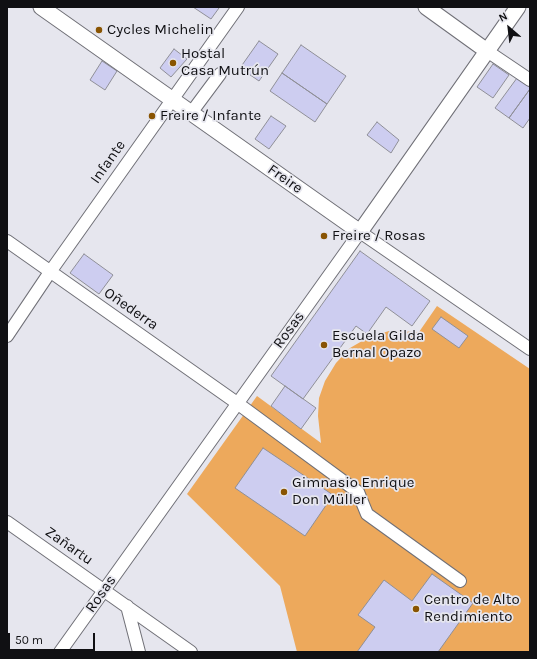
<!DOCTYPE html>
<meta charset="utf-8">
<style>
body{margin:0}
#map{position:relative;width:537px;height:659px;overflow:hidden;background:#e6e6ee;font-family:Karla,sans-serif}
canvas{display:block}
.frame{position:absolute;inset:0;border:8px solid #101013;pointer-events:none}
.north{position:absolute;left:489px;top:8px;width:40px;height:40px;-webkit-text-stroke:3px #e6e6ee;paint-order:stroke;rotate:332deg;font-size:11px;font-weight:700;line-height:16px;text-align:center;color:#101013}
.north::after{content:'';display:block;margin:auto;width:14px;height:18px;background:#101013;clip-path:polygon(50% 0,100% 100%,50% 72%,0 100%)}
.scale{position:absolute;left:8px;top:633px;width:87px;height:18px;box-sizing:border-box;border:2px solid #101013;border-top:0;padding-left:5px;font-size:12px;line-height:14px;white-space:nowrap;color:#101013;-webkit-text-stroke:3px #e6e6ee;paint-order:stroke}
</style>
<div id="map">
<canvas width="537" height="659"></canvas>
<div class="frame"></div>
<div class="north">N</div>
<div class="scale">50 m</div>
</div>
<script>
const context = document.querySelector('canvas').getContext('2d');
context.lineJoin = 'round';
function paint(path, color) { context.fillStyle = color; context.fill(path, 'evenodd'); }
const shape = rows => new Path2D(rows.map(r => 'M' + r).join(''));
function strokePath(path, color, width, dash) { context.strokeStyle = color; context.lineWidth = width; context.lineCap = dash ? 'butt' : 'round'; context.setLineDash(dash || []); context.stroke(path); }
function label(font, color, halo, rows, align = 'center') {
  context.font = font + ' Karla,sans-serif'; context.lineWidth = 3.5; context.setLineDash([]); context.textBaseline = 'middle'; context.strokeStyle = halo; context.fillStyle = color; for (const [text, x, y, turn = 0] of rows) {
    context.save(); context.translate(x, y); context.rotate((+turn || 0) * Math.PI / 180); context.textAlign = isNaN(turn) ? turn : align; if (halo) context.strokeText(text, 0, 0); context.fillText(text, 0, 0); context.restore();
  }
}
paint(shape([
 [437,306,530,369,530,652,297,652,280,586,187,494,257,396,321,443,318,416,319,398,325,381,336,363,350,348,369,337,389,331,419,332]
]), '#eda95c');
const building = shape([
 [193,7,217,7,219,8,211,19,193,7],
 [259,41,278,54,259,81,240,68,259,41],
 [301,45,346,76,327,104,282,73,301,45],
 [174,49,187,59,171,77,160,68,174,49],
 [102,61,117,71,105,90,90,80,102,61],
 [493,64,509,75,493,98,477,87,493,64],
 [282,73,327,104,315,122,270,91,282,73],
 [517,78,530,87,530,89,509,118,495,108,517,78],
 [530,89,530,118,523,128,509,118,530,89],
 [271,116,286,126,269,149,255,139,271,116],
 [377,122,399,140,391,153,367,135,377,122],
 [360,251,430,301,412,326,386,307,367,334,356,326,303,399,271,376,360,251],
 [84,254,113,275,99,294,70,273,84,254],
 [441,317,468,336,459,348,432,329,441,317],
 [285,386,316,408,301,429,271,406,285,386],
 [263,448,333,495,305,536,235,488,263,448],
 [432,574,473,603,438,652,357,652,375,627,358,615,384,580,412,601,432,574]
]);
paint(building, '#cdcdf0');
strokePath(building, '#8f8f97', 1);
const minor = shape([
 [487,51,530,80],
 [191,113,220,74],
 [7,241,237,403,358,492,367,514,460,581],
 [7,336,50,272,238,7],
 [7,522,191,652],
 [127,606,139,652],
 [60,652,360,232,530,349]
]);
const major = shape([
 [41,7,360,232,518,7],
 [426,7,487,51]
]);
strokePath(minor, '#707077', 14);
strokePath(major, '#707077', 17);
strokePath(minor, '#fff', 12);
strokePath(major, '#fff', 15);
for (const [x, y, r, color] of [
 [99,30,4,"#895402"],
 [173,63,4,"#895402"],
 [152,116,4,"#895402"],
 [324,236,4,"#895402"],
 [324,345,4,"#895402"],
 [284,492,4,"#895402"],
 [416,609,4,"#895402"]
]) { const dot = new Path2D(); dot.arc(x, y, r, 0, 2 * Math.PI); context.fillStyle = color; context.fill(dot); strokePath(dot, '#e6e6ee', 1.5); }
label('15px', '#101013', '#e6e6ee', [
 ["Cycles Michelin",107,30],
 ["Hostal",181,54],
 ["Casa Mutrún",181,71],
 ["Freire / Infante",160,116],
 ["Freire / Rosas",332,236],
 ["Escuela Gilda",332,336],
 ["Bernal Opazo",332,353],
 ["Gimnasio Enrique",292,483],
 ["Don Müller",292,500],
 ["Centro de Alto",424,600],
 ["Rendimiento",424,617]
], 'left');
label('15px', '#101013', '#e6e6ee', [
 ["Infante",108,162,-55],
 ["Freire",285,179,35],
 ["Oñederra",131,309,35],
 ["Rosas",289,330,-54],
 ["Zañartu",69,546,35],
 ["Rosas",101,594,-55]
]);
</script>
